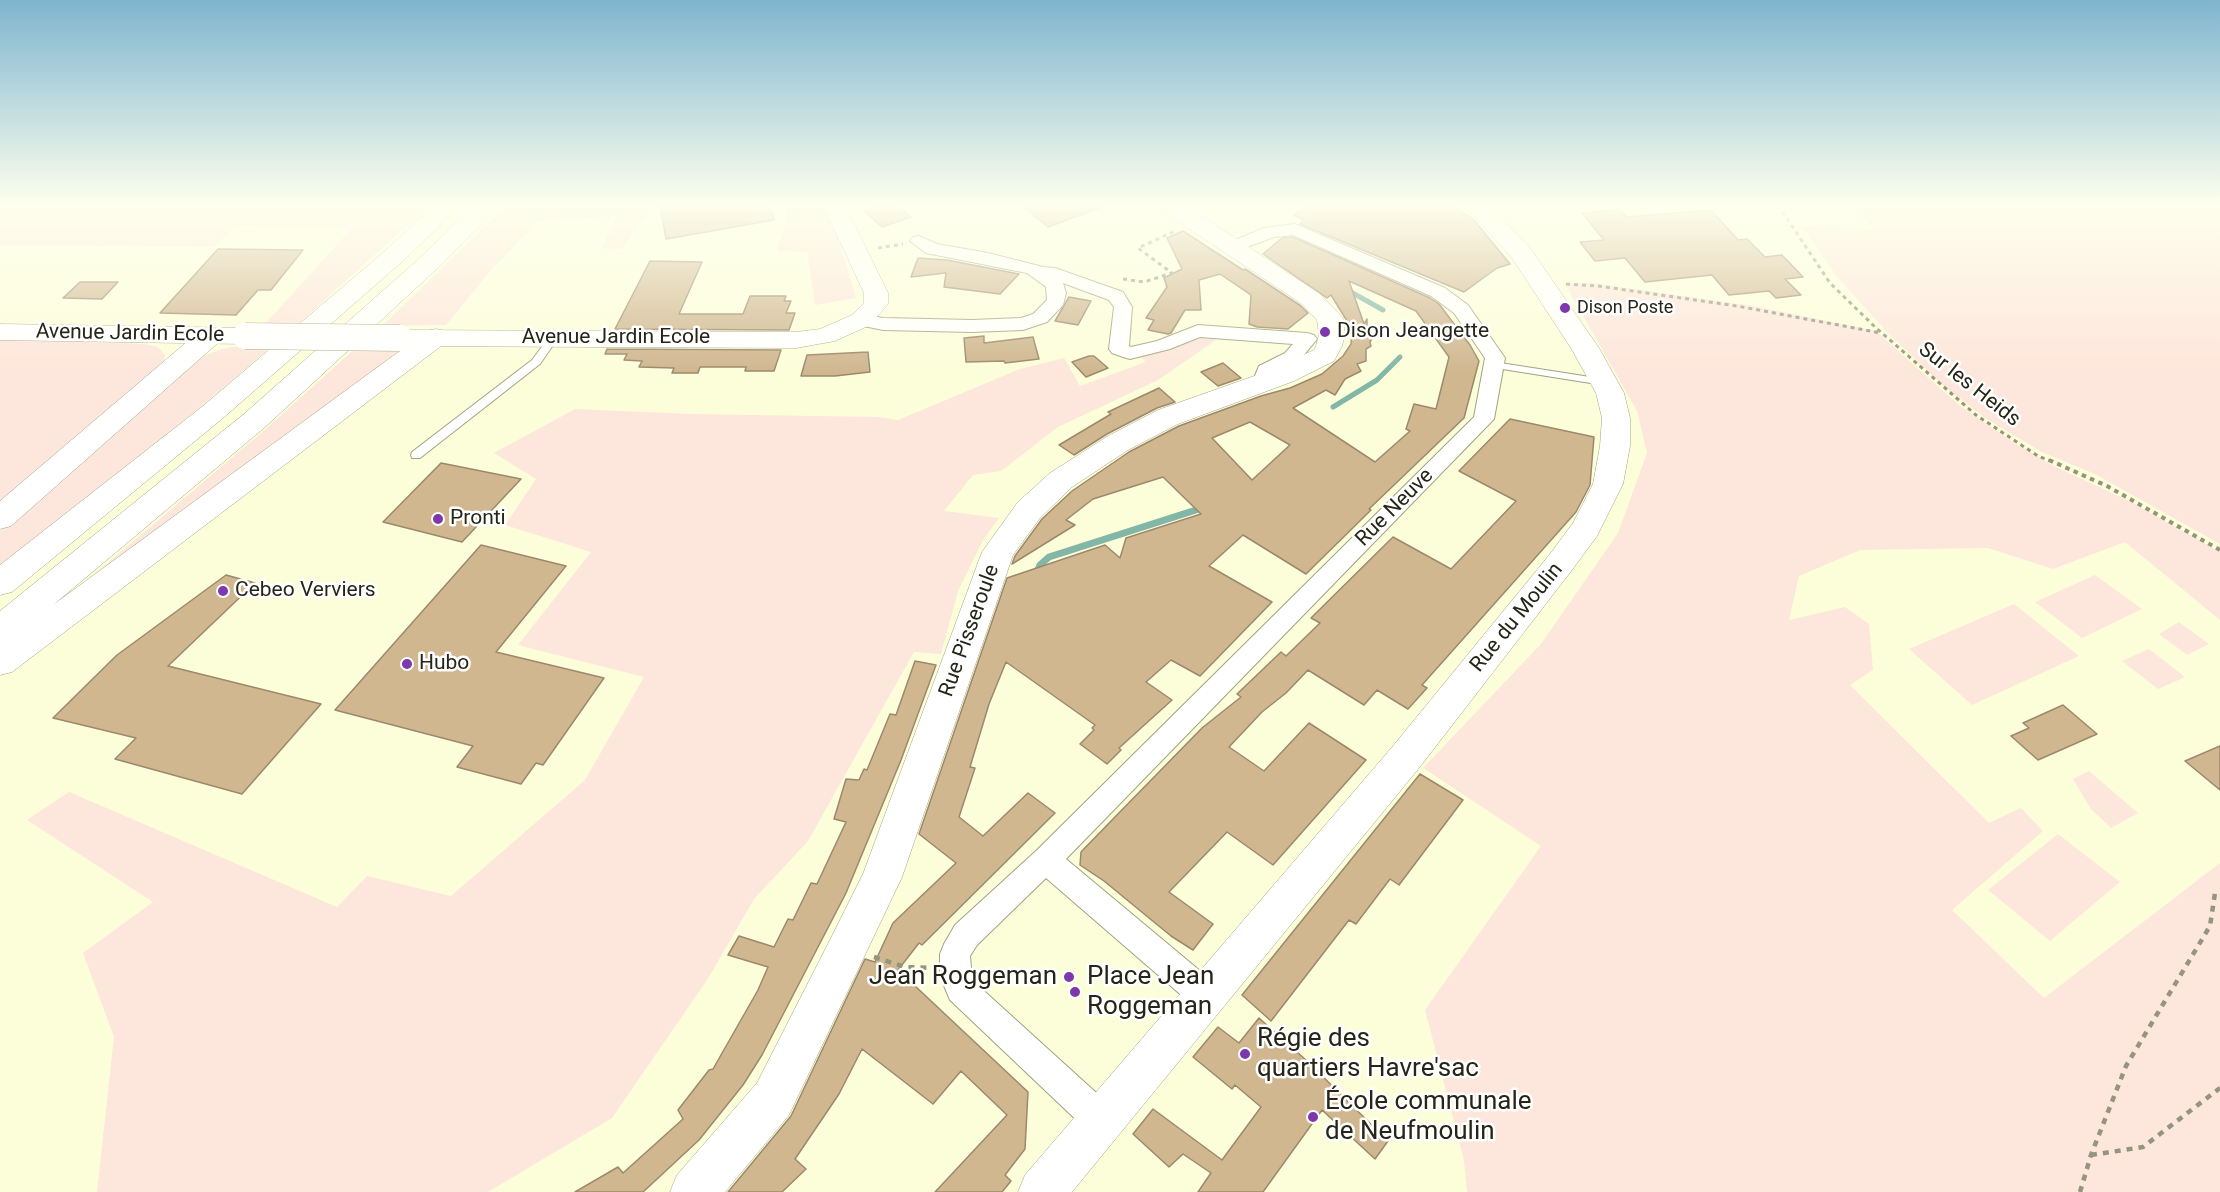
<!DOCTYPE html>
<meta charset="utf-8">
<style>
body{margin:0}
canvas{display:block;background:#fcfeda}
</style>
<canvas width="2220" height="1192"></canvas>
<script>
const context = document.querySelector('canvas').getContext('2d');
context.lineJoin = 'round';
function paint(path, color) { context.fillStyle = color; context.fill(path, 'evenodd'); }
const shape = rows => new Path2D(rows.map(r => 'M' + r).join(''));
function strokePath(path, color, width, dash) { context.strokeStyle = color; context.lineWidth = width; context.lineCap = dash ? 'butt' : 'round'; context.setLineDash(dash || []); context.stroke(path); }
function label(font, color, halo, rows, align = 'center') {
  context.font = font + ' Roboto,sans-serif'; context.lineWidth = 5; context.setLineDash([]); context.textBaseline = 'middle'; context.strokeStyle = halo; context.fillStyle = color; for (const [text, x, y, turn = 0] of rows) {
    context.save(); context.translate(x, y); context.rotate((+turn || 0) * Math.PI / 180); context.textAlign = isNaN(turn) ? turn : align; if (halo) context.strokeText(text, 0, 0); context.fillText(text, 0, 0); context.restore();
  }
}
paint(shape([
 [0,205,430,205,297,325,264,325,352,228,235,226,214,247,0,245],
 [507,205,647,205,648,212,622,249,602,248,617,216,538,222,492,269,446,325,382,326],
 [784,205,823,205,840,244,856,298,815,305,807,252,777,251,787,217],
 [1847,205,2220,205,2220,544,2095,474,2042,452,1985,418,1945,387,1887,332,1838,278,1801,226,1873,229,1858,213],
 [1593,283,1754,306,1876,331,1960,406,2016,444,2054,466,2131,502,2220,552,2220,620,2125,542,2053,569,1988,548,1860,550,1799,576,1789,620,1845,607,1869,624,1873,670,1850,685,1989,823,2021,808,2043,831,1952,910,2044,998,2220,863,2220,1192,1467,1192,1464,1160,1425,1010,1541,846,1423,768,1541,644,1618,533,1647,453,1637,411,1565,284],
 [1222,336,1158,380,1058,427,1001,471,973,475,944,511,999,518,983,540,958,591,941,654,914,652,808,841,754,899,709,977,612,1118,488,1192,97,1192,114,1037,83,953,153,902,27,820,69,792,337,907,367,876,451,896,585,780,644,677,518,645,591,552,505,525,536,479,494,453,575,409,691,414,878,417,898,420,1020,369,1064,358,1080,386,1146,362,1141,357,1155,351,1196,339],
 [0,339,144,344,158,347,165,355,163,368,0,506],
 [239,346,272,346,193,413,0,567,0,531,187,368,204,356,222,349],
 [357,347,404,348,400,355,63,601,260,434],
 [2095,575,2142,609,2082,638,2035,602],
 [2014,604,2079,656,1972,705,1909,649],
 [2179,622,2209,644,2187,655,2159,634],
 [2149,649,2185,677,2158,689,2122,661],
 [2089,771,2138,813,2111,828,2091,809,2073,779],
 [2058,834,2120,882,2050,941,1988,890]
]), '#fde6db');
strokePath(shape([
 [1351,292,1383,310],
 [1333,407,1377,380,1400,357]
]), '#82b6a7', 5);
strokePath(shape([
 [1036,575,1040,565,1049,557,1196,510]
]), '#82b6a7', 7);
const building = shape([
 [660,205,770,205,774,220,666,239,660,205],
 [881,205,897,205,911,217,882,227,864,211,881,205],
 [1022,205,1102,205,1102,207,1048,227,1022,205],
 [1314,205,1453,205,1474,220,1510,264,1497,268,1464,292,1300,224,1304,220,1294,215,1314,205],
 [1620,209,1627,217,1711,210,1738,240,1747,239,1765,257,1782,255,1803,277,1785,279,1801,295,1776,298,1769,291,1729,295,1712,275,1645,282,1625,258,1595,261,1580,242,1604,240,1582,213,1620,209],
 [1183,231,1243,270,1245,269,1301,306,1308,313,1288,329,1257,327,1249,324,1251,295,1220,274,1199,280,1201,310,1185,310,1171,333,1168,334,1148,330,1154,320,1146,318,1167,287,1164,278,1182,269,1167,238,1183,231],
 [1293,237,1430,298,1439,304,1470,345,1479,361,1464,418,1369,509,1371,510,1306,574,1243,535,1209,566,1272,602,1200,676,1171,660,1146,682,1172,700,1119,748,1121,750,1107,764,1080,744,1094,730,1092,728,1095,725,1006,662,989,704,970,767,975,768,959,817,983,836,1028,793,1055,813,922,945,919,943,898,970,1028,1092,1025,1149,1005,1175,1011,1181,1002,1192,935,1192,1007,1115,961,1071,933,1104,862,1049,839,1094,795,1159,806,1169,782,1192,728,1192,791,1116,865,959,875,962,893,923,956,863,919,834,1007,578,1105,545,1120,558,1126,538,1201,514,1163,477,1093,499,1066,520,1075,525,1012,564,1015,556,1042,519,1072,491,1129,452,1179,426,1261,396,1290,388,1322,374,1343,356,1351,344,1352,329,1331,295,1327,298,1263,254,1282,238,1293,237],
 [1349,281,1416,311,1449,357,1436,409,1414,404,1406,429,1410,431,1375,462,1293,408,1326,390,1335,395,1345,379,1361,371,1357,364,1366,361,1366,349,1371,346,1370,342,1374,336,1370,333,1367,335,1367,319,1364,324,1349,281],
 [1250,422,1290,445,1252,480,1212,438,1250,422],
 [218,249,303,250,271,290,258,290,236,315,160,313,218,249],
 [918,258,947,260,1019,274,1000,294,944,287,946,273,911,277,918,258],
 [650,261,702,262,679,314,743,314,750,296,786,296,784,301,791,301,786,313,795,313,789,330,615,329,650,261],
 [80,282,118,282,102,299,63,298,80,282],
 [1069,297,1091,301,1078,325,1055,321,1069,297],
 [984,336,984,343,1033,337,1039,359,1005,363,1004,361,966,362,964,338,984,336],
 [607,349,781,350,774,371,745,371,746,367,700,367,698,373,672,373,674,368,639,367,642,361,624,360,627,354,605,354,607,349],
 [868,352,870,372,835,376,801,376,807,355,868,352],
 [1089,356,1094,356,1108,368,1086,377,1072,362,1089,356],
 [1223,363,1241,378,1218,386,1201,372,1223,363],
 [1159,388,1175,402,1157,408,1107,434,1074,455,1059,445,1111,414,1108,412,1159,388],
 [1510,419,1594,437,1590,485,1576,512,1422,685,1427,688,1408,709,1377,690,1364,705,1308,670,1286,693,1262,712,1229,747,1264,771,1309,723,1366,760,1273,865,1227,832,1169,892,1213,924,1193,950,1171,936,1104,881,1080,865,1081,852,1114,818,1202,728,1241,697,1237,694,1281,652,1286,656,1320,623,1311,618,1393,537,1451,569,1516,501,1459,471,1510,419],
 [441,463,521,479,462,542,383,522,441,463],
 [481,545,566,566,496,652,604,678,543,765,536,763,521,784,457,767,473,746,335,710,481,545],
 [226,575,255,583,168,666,321,704,242,794,115,759,136,738,53,718,117,655,226,575],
 [915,661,936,665,901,760,846,893,762,1055,743,1085,699,1140,643,1192,575,1192,618,1167,623,1173,683,1119,678,1110,709,1070,713,1069,758,990,768,967,728,955,739,936,774,947,788,919,793,920,811,883,817,884,846,822,834,819,846,779,859,780,864,769,867,770,890,714,896,715,915,661],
 [2063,705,2097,734,2038,760,2011,736,2029,728,2023,723,2063,705],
 [2220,746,2220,790,2185,761,2220,746],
 [1420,774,1463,800,1399,885,1390,879,1356,924,1349,920,1271,1021,1242,995,1420,774],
 [1259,1018,1307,1061,1388,1141,1375,1159,1322,1110,1263,1192,1198,1192,1211,1173,1183,1154,1169,1167,1133,1134,1153,1109,1222,1160,1261,1107,1235,1085,1232,1089,1193,1057,1218,1027,1239,1043,1259,1018]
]);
paint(building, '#d0b790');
strokePath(building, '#9c896c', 1.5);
const service = shape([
 [553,335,558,338,540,364,420,458,412,458,411,455,412,452,532,360,550,336,553,335],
 [1494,362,1603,379,1608,382,1603,385,1490,367,1490,363,1494,362]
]);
const minor = shape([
 [1295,224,1445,288,1468,305,1505,358,1494,419,1066,859,1217,985,1222,996,1217,1007,1206,1011,1195,1007,1046,878,977,945,970,956,972,980,1113,1108,1118,1120,1113,1132,1101,1137,1089,1132,950,1000,940,976,940,954,944,944,955,925,1036,851,1474,417,1485,358,1454,313,1431,296,1293,235,1274,237,1234,252,1228,251,1225,247,1228,243,1264,228,1295,224],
 [919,236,937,244,988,253,1043,267,1055,268,1123,292,1132,307,1129,346,1131,347,1157,341,1198,325,1307,333,1314,335,1317,339,1299,361,1275,373,1269,387,1262,389,1255,387,1252,383,1259,366,1285,353,1293,344,1200,337,1170,349,1130,359,1123,357,1112,353,1109,349,1114,307,1109,300,1063,283,1066,293,1063,305,1047,322,1023,330,972,332,883,330,854,324,851,320,854,316,861,314,883,318,972,320,1021,318,1033,314,1047,300,1046,287,1027,273,926,253,910,241,913,237,919,236]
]);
const tertiary = shape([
 [823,205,845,205,888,293,888,304,870,325,835,341,796,348,400,346,391,343,387,338,391,333,400,330,796,332,820,329,852,315,864,303,864,293,823,205],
 [0,324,245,328,254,331,258,336,254,341,245,344,0,340,0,324]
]);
const secondary = shape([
 [1157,205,1185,205,1320,294,1343,318,1345,334,1342,346,1334,361,1294,381,1178,424,1128,450,1072,487,1040,518,1013,555,902,877,789,1115,725,1192,670,1192,677,1175,757,1083,833,934,863,874,982,552,1018,502,1050,473,1108,436,1158,410,1274,369,1314,350,1316,346,1319,334,1317,320,1302,304,1161,210,1157,205],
 [1460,205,1488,205,1492,208,1530,248,1599,348,1624,393,1630,418,1630,446,1623,484,1597,536,1572,570,1419,768,1072,1192,1018,1192,1025,1175,1393,746,1550,554,1573,523,1593,484,1600,446,1602,418,1596,393,1571,348,1512,258,1476,218,1460,205]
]);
const motorway = shape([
 [434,205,460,205,403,261,223,418,12,592,0,595,0,565,203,406,385,251,434,205],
 [474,205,500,205,440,266,264,428,53,605,427,331,436,329,445,331,449,337,445,343,12,672,0,675,0,611,244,414,422,256,474,205],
 [211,327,220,329,224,335,220,341,11,526,0,529,0,501,202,329,211,327]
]);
strokePath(service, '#a1a381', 2);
strokePath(minor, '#a1a381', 2);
strokePath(tertiary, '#a1a381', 1);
strokePath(secondary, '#a1a381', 1);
strokePath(motorway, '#a1a381', 1);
strokePath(shape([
 [1778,205,1830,283,1875,327,1976,415,2038,456,2053,462],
 [1296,214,1306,205],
 [878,248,903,244],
 [1123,279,1144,282,1172,273,1138,248,1175,231],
 [1566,284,1598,286,1737,306,1881,333]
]), '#94957c', 3, [4, 4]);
strokePath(shape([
 [2049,460,2107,486,2220,550]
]), '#94957c', 4, [4.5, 4.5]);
strokePath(shape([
 [874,957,905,967,931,968],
 [2091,1155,2143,1147,2220,1088],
 [2080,1192,2091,1155,2126,1066,2210,926,2215,893]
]), '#94957c', 4.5, [6, 6]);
paint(service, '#fff');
paint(minor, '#fff');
paint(tertiary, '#fff');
paint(secondary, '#fff');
paint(motorway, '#fff');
const tertiaryBridge = shape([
 [245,336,400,338]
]);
strokePath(tertiaryBridge, '#a1a381', 27, []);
strokePath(tertiaryBridge, '#fff', 26);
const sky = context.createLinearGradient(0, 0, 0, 372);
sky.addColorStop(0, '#7fb5ce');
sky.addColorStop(0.55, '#feffee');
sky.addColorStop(1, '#feffee00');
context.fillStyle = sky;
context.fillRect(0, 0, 2220, 372);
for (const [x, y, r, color] of [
 [1565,308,6,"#7e38ab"],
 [1325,332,6,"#7e38ab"],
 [438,519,6,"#7e38ab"],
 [223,591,6,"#7e38ab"],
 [407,664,6,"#7e38ab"],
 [1069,977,6,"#7e38ab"],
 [1075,992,6,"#7e38ab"],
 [1245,1054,6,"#7e38ab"],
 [1313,1117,6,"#7e38ab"]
]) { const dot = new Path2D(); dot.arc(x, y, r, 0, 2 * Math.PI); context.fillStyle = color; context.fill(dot); strokePath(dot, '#fff', 2); }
label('18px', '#252518', '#fff', [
 ["Dison Poste",1577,308]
], 'left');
label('21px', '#252518', '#fff', [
 ["Dison Jeangette",1337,332],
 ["Pronti",450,519],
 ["Cebeo Verviers",235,591],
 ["Hubo",419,664]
], 'left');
label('21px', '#252518', '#fff', [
 ["Avenue Jardin Ecole",130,334,1],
 ["Avenue Jardin Ecole",616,338],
 ["Sur les Heids",1969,385,38],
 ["Rue Neuve",1395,508,-45],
 ["Rue du Moulin",1517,618,-51],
 ["Rue Pisseroule",970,631,-70]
]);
label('26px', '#252518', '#fff', [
 ["Jean Roggeman",1057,977,"right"],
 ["Place Jean",1087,977],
 ["Roggeman",1087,1007],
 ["Régie des",1257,1039],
 ["quartiers Havre'sac",1257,1069],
 ["École communale",1325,1102],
 ["de Neufmoulin",1325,1132]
], 'left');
</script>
